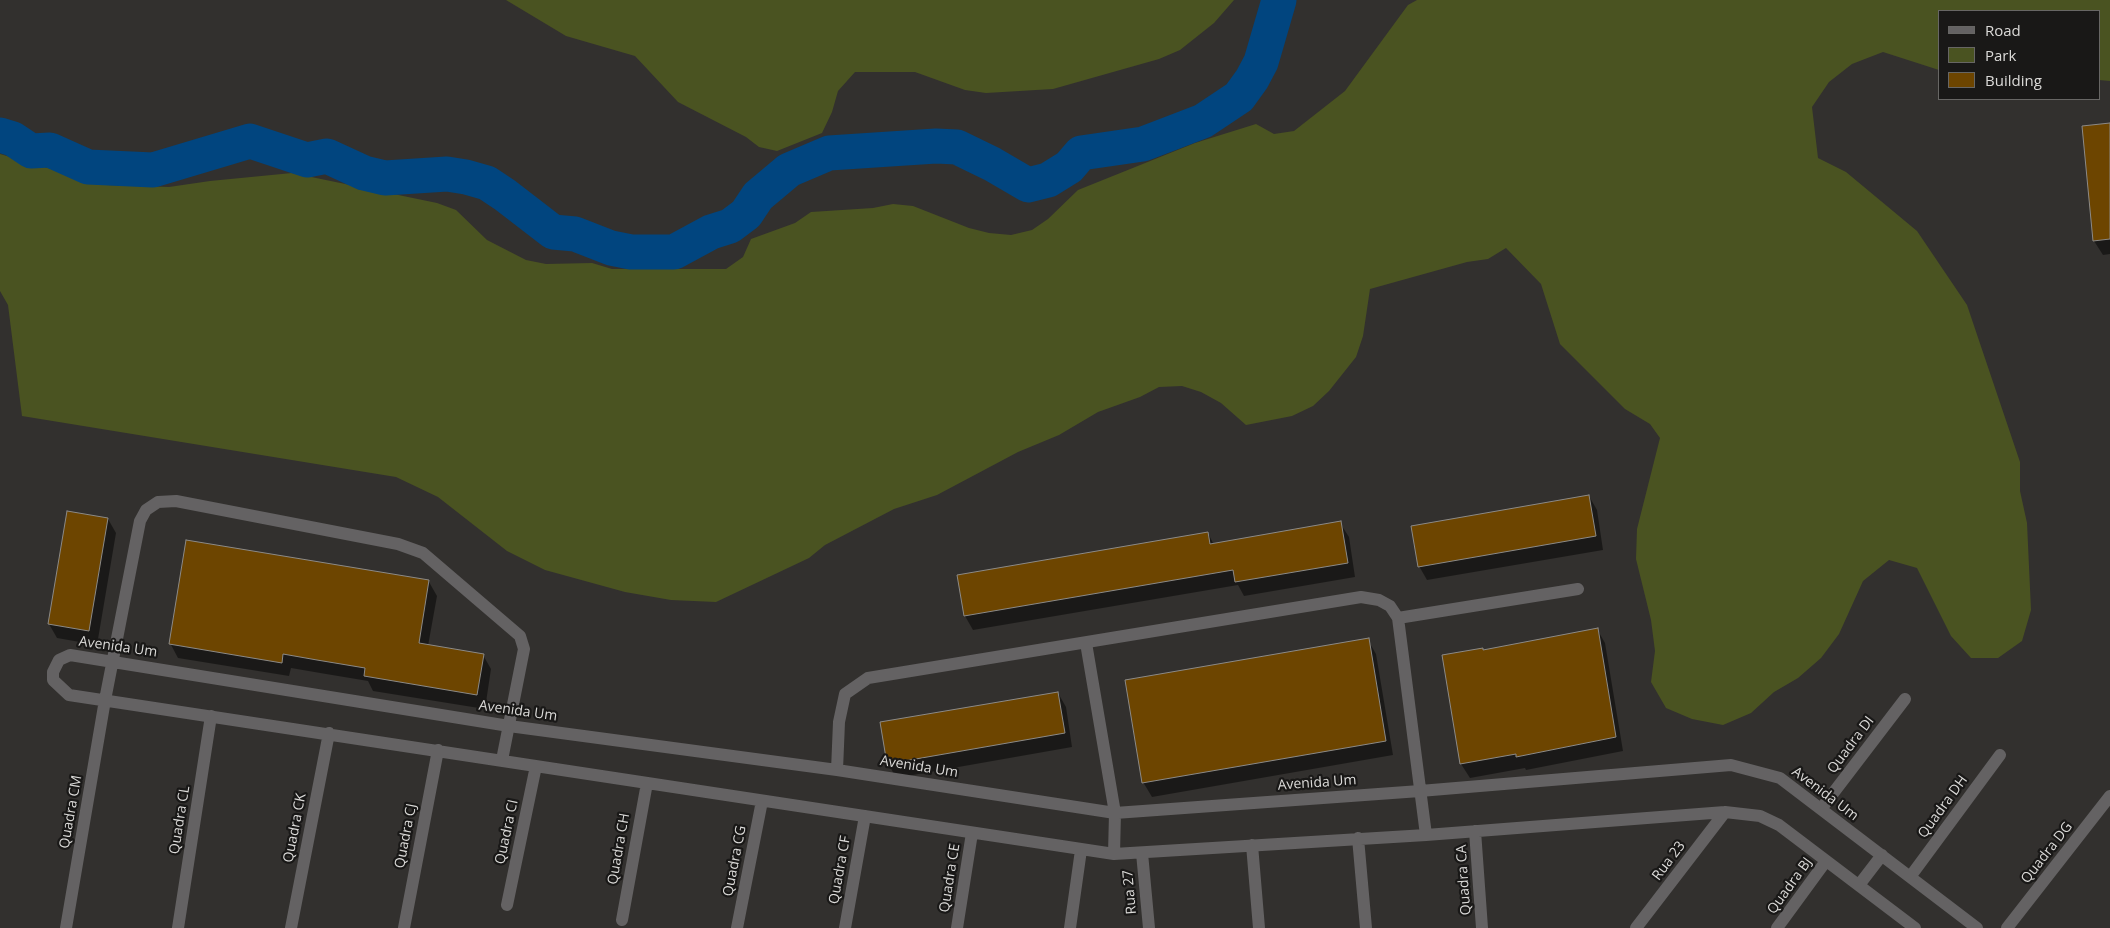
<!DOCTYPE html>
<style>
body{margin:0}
#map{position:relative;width:2110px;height:928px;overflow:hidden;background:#32302e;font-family:"Open Sans",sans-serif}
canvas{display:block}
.legend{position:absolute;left:1938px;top:10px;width:162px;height:90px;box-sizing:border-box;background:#191817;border:1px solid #676664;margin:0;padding:6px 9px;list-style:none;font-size:15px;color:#dbdad8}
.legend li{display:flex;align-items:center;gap:10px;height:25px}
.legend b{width:25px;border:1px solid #676664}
</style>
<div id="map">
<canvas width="2110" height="928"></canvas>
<ul class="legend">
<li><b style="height:6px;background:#646263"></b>Road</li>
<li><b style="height:14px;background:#4a5321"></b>Park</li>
<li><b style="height:14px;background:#6d4500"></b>Building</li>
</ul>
</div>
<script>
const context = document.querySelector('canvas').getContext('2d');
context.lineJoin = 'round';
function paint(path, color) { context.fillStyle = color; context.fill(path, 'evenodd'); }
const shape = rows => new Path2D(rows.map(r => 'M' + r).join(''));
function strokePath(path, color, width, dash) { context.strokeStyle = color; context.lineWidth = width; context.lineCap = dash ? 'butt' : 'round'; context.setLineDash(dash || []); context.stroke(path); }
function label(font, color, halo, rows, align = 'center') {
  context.font = font + ' "Open Sans",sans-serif'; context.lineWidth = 4.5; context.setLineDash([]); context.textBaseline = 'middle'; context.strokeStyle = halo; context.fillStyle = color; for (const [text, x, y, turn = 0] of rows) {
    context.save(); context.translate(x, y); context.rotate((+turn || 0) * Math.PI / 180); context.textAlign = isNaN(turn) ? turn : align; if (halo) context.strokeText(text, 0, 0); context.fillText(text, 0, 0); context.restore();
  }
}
paint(shape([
 [506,0,1234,0,1214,23,1180,50,1159,59,1053,89,986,93,965,90,915,72,855,72,838,91,832,112,822,133,777,151,759,147,746,137,678,102,635,56,566,36],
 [1417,0,2110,0,2110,81,2099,80,2099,11,1939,11,1939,70,1883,52,1852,64,1829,82,1812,107,1818,158,1846,172,1917,231,1967,305,2020,462,2020,491,2027,523,2031,610,2022,641,1998,658,1971,658,1951,636,1917,568,1889,560,1863,581,1839,634,1821,658,1798,678,1774,692,1751,713,1723,725,1692,719,1666,708,1651,682,1655,651,1651,620,1636,559,1637,529,1660,438,1650,424,1625,409,1560,344,1541,284,1506,248,1488,259,1467,262,1370,289,1363,336,1356,357,1329,391,1313,406,1292,416,1246,425,1221,403,1201,392,1182,386,1159,387,1140,397,1098,412,1059,435,1018,452,937,495,894,509,825,545,809,558,716,602,671,600,625,592,545,570,507,551,438,497,396,477,22,416,8,305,0,291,0,154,107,185,169,187,210,181,292,173,437,203,456,210,487,240,526,260,546,264,592,263,612,269,726,269,743,257,751,239,795,223,811,212,873,208,893,204,913,206,969,228,989,233,1011,235,1032,230,1048,219,1078,190,1195,143,1256,124,1274,134,1294,131,1345,91,1408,5]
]), '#4a5321');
paint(shape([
 [2110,125,2110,254,2103,255,2094,241],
 [1589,496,1597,510,1603,550,1427,580,1419,566],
 [108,519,116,533,97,645,57,638,49,624],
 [1340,523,1349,537,1355,577,1244,596,1238,585,973,630,965,616,1208,533,1214,545],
 [429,582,437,596,428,646,483,655,491,669,485,709,373,691,368,681,326,674,291,668,289,676,178,658,170,643],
 [1597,629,1605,643,1623,751,1526,770,1525,768,1470,778,1461,764,1443,656,1483,651],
 [1368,640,1376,654,1393,755,1152,797,1143,782],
 [1058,693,1066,707,1072,747,896,778,888,763]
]), '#0007');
strokePath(shape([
 [0,135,13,139,31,151,50,150,88,167,153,170,250,141,307,160,327,156,364,173,385,178,447,174,466,177,487,183,505,195,553,232,575,234,611,248,631,252,674,252,711,232,730,226,746,214,758,196,789,170,829,153,936,146,957,147,992,164,1028,185,1048,180,1069,167,1081,153,1143,144,1203,121,1239,97,1252,79,1261,62,1279,0]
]), '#01457f', 35);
const building = shape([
 [2110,123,2110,239,2093,241,2082,126,2110,123],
 [1589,495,1596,536,1418,567,1411,526,1589,495],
 [67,511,108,518,89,631,48,624,67,511],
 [1341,521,1348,563,1235,582,1233,570,964,616,957,575,1208,532,1210,544,1341,521],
 [186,540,429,580,419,643,484,654,477,695,364,676,365,668,317,660,283,654,282,663,169,644,186,540],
 [1598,628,1616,737,1516,757,1516,754,1460,764,1442,655,1483,648,1483,650,1598,628],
 [1369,638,1386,741,1142,783,1125,680,1369,638],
 [1058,692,1065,733,887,764,880,722,1058,692]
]);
paint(building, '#6d4500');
strokePath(building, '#8c8a87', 1);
strokePath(shape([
 [1398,618,1578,589],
 [1086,643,1115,813,1114,854],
 [837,770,839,722,845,694,868,678,1361,597,1379,600,1390,606,1398,618,1426,835],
 [1821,809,1905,699],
 [1475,831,1482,928],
 [1358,838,1366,928],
 [1252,845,1259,928],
 [1142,853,1149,928],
 [1910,877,2000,755],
 [1859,885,1882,855],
 [507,905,536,766],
 [622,920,647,783],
 [66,928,105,700,140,521,146,510,158,502,176,501,398,544,423,553,520,636,524,649,502,760],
 [178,928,211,716],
 [291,928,329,733],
 [404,928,438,750],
 [737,928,762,801],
 [845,928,865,816],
 [957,928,972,833],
 [1070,928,1081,850],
 [1636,928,1725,812],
 [1777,928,1826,861],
 [1915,928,1779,825,1760,816,1725,812,1426,835,1114,854,69,695,53,680,53,672,59,660,70,655,509,726,837,770,1115,813,1420,791,1731,765,1780,778,1977,928],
 [2007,928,2110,796]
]), '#646263', 12);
label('14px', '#dbdad8', '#191817', [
 ["Avenida Um",118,647,8],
 ["Avenida Um",518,711,8],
 ["Quadra DI",1851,745,-53],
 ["Avenida Um",919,767,9],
 ["Avenida Um",1317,783,-4],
 ["Avenida Um",1825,794,37],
 ["Quadra DH",1943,807,-54],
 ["Quadra CM",71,812,-80],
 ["Quadra CL",180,820,-81],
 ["Quadra CK",295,828,-79],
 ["Quadra CI",507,832,-78],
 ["Quadra CJ",406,836,-79],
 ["Quadra CH",619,849,-80],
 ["Quadra DG",2047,853,-52],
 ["Quadra CG",735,861,-79],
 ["Rua 23",1669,861,-53],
 ["Quadra CF",840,870,-80],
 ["Quadra CE",950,878,-81],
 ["Quadra CA",1464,880,-94],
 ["Quadra BJ",1790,886,-54],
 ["Rua 27",1130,892,-95]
]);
</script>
